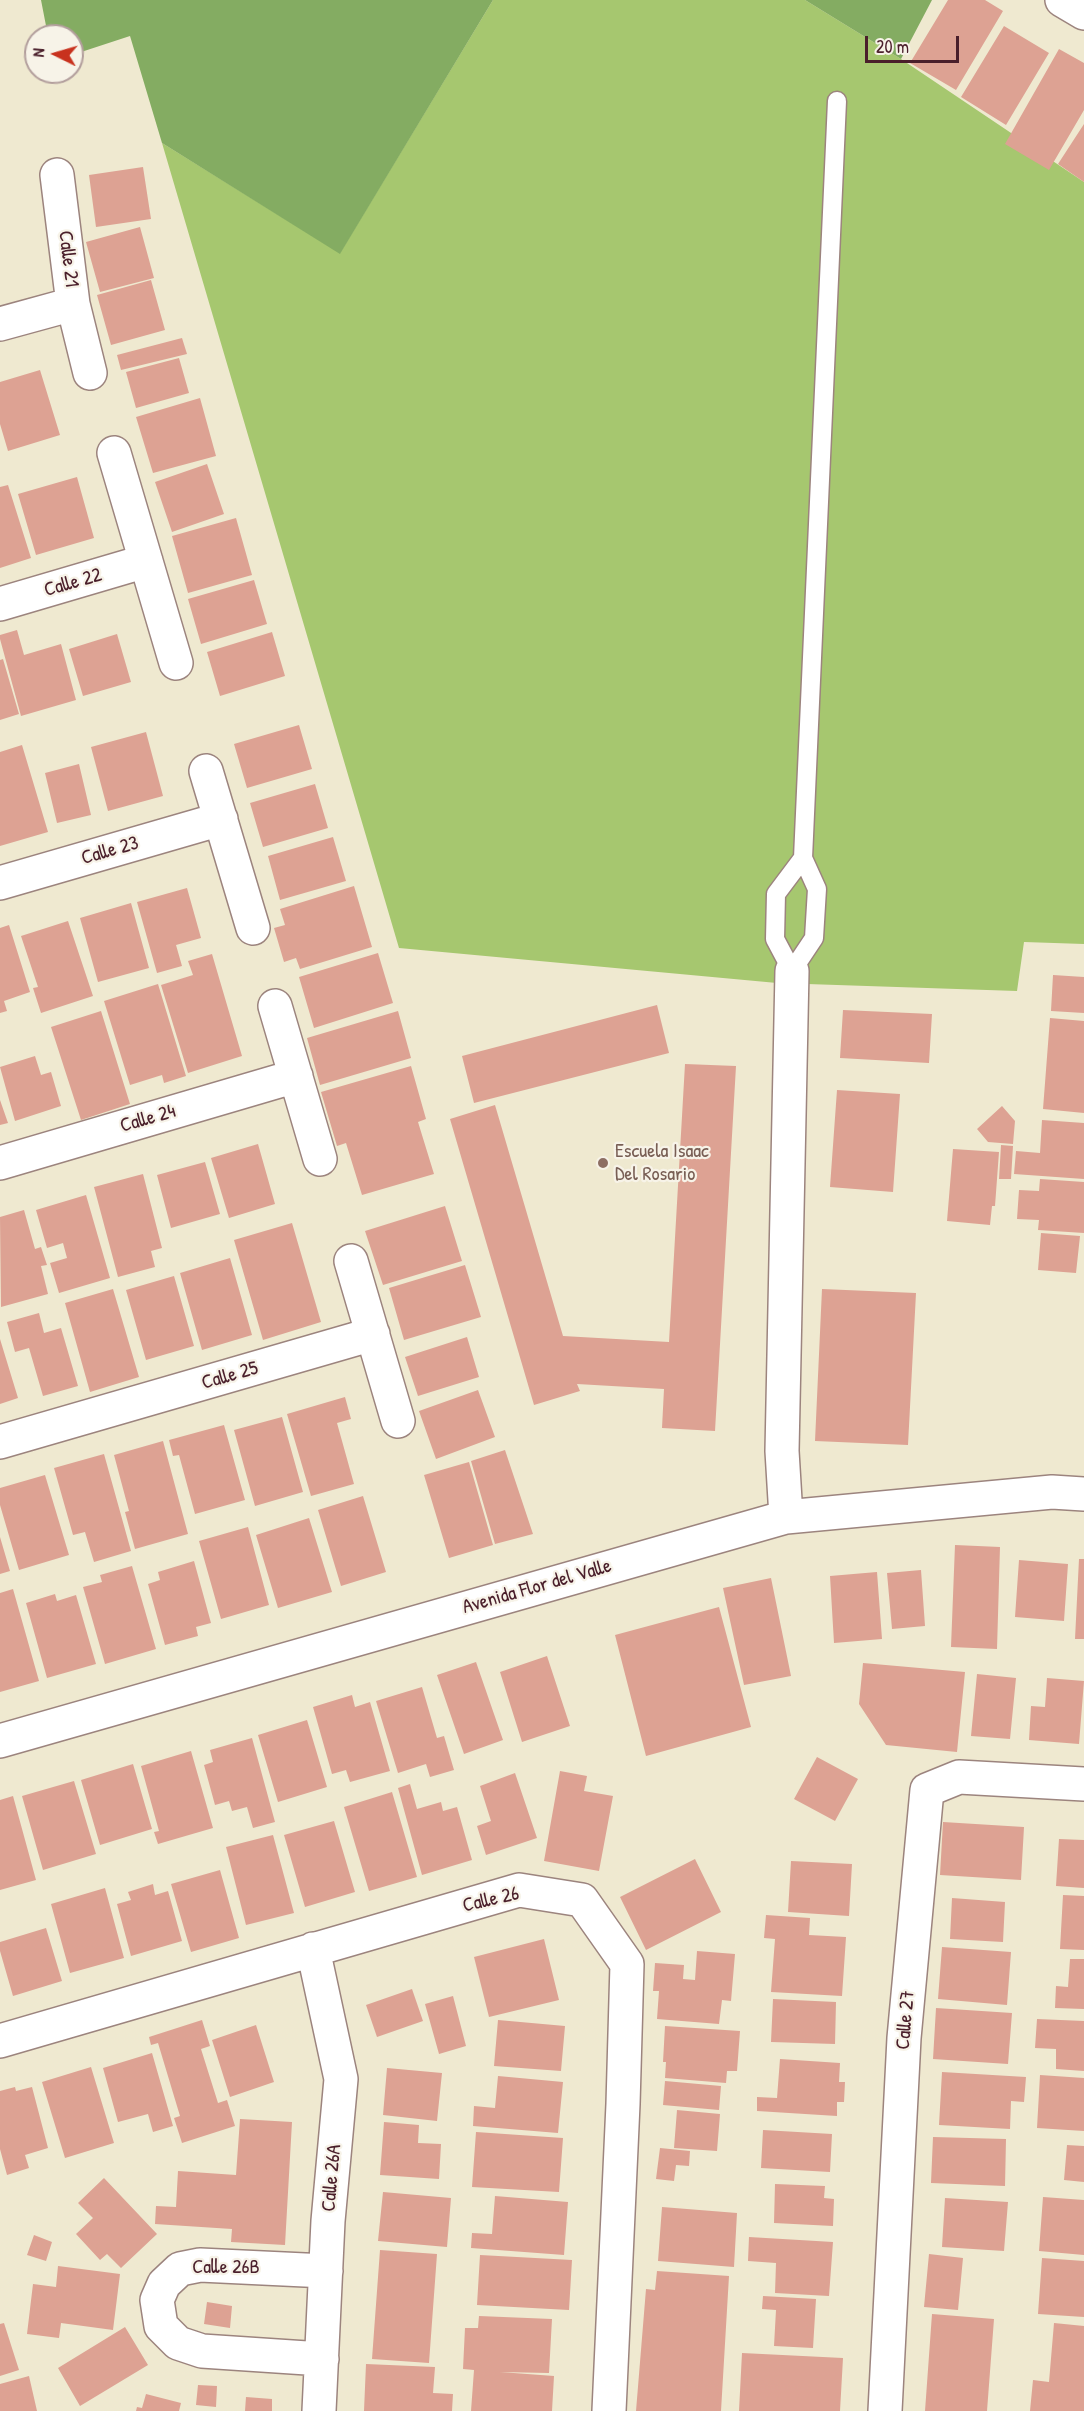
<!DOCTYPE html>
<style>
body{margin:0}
#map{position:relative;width:1084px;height:2411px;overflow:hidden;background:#efe9d0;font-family:"Patrick Hand",sans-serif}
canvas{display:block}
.north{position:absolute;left:24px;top:24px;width:60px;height:60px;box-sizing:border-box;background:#f7f3e8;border:2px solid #b29e9c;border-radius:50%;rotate:275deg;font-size:16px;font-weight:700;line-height:24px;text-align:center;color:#4a1f2b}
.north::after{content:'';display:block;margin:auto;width:21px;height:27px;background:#c8321e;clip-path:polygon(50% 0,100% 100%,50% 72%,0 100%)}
.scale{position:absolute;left:865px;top:36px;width:94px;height:27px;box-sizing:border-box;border:3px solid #4a1f2b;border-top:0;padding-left:8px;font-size:18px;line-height:21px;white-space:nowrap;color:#4a1f2b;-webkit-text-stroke:4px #f7f3e8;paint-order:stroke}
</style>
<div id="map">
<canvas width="1084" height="2411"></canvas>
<div class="north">N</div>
<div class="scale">20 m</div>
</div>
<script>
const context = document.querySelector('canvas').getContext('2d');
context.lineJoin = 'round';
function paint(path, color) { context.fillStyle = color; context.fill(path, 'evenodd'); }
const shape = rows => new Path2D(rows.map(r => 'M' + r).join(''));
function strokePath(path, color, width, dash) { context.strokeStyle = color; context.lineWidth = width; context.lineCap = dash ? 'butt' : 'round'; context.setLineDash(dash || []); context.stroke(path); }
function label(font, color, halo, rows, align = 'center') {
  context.font = font + ' "Patrick Hand",sans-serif'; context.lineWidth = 4.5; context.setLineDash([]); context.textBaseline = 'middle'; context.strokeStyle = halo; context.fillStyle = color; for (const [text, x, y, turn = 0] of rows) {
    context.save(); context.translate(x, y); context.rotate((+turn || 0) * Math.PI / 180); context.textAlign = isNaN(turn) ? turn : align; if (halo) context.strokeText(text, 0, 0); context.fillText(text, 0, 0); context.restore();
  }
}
paint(shape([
 [493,0,805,0,901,59,1084,182,1084,944,1024,942,1017,991,777,983,399,948,162,143,340,253]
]), '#a6c76f');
paint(shape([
 [41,0,493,0,340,254,162,143,130,36,72,55,72,36,48,36],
 [805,0,932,0,901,59]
]), '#84ac62');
paint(shape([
 [948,0,985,0,1003,11,956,90,910,63],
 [1004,26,1049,53,1006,125,961,97],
 [1059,49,1084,63,1084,110,1049,170,1005,144],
 [1084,124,1084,182,1058,164],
 [143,167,151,219,96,227,89,175],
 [140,227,154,278,100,292,86,242],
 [151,280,165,330,111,345,97,295],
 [182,338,187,354,121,370,117,355],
 [179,358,189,393,136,408,126,372],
 [40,370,60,435,8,451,0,424,0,382],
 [200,398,216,456,153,473,136,417],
 [207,464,224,514,172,532,155,482],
 [77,477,94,538,36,555,18,494],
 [8,485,31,558,0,568,0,487],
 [236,518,252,575,188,593,172,536],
 [254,580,267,624,201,644,188,599],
 [17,630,24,655,61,644,76,700,21,716,0,639,0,635],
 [272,632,285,676,220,696,207,652],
 [117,634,131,682,83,696,69,649],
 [3,659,19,714,0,720,0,660],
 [299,725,312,769,247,788,234,744],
 [146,732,163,796,108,811,91,747],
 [22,745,48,832,0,846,0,752],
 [79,764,91,815,57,823,45,773],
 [315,784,328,828,263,847,250,803],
 [333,837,346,881,280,900,268,856],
 [354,886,372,947,300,969,296,958,284,962,274,928,285,925,280,909],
 [187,888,201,938,176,945,182,966,157,973,137,902],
 [131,903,149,968,98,982,80,918],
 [68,921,93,996,41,1013,33,988,38,987,21,936],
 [9,925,30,992,4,1001,7,1011,0,1013,0,928],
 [378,953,393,1003,314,1028,299,977],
 [212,954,242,1056,188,1073,161,985,193,975,188,961],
 [1053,975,1084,977,1084,1013,1051,1011],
 [158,984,186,1076,164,1083,162,1075,130,1085,104,1001],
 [657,1005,669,1053,474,1103,462,1056],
 [843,1010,932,1014,929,1063,840,1058],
 [101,1011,130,1104,81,1120,51,1027],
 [398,1011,411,1058,320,1085,307,1038],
 [1050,1018,1084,1021,1084,1113,1043,1109],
 [35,1056,41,1075,51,1072,61,1106,15,1121,0,1067],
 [685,1064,736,1066,715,1431,662,1428,664,1389,577,1384,580,1391,534,1405,450,1119,495,1105,563,1336,669,1342],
 [411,1066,426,1119,418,1122,434,1174,362,1195,346,1143,337,1146,321,1092],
 [837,1090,900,1094,893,1192,830,1187],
 [0,1100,8,1123,0,1125],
 [1002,1106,1015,1121,1013,1144,988,1142,977,1129],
 [1042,1120,1084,1123,1084,1179,1014,1174,1016,1151,1040,1153],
 [258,1144,275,1204,229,1218,211,1158],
 [1001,1145,1013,1146,1011,1179,999,1179],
 [953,1149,999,1152,995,1206,992,1206,990,1225,947,1221],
 [205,1162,220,1214,171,1228,157,1175],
 [143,1174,162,1248,151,1251,155,1267,118,1277,94,1187],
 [1040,1179,1084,1182,1084,1233,1038,1230,1039,1220,1017,1219,1019,1190,1039,1191],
 [86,1195,110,1278,59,1293,50,1263,67,1258,63,1243,47,1248,36,1210],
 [445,1206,462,1261,383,1285,365,1231],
 [24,1210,35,1249,41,1247,47,1265,41,1266,48,1294,1,1307,0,1217],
 [292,1223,321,1322,263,1340,234,1240],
 [1041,1233,1080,1236,1076,1273,1038,1270],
 [230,1258,252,1335,202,1350,180,1273],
 [465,1265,481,1317,404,1340,389,1288],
 [174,1276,194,1346,146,1360,126,1290],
 [113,1289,139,1377,90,1392,65,1303],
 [822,1289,916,1293,908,1445,815,1441],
 [39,1313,44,1333,61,1328,78,1386,43,1396,29,1348,15,1352,7,1322],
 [467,1337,479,1377,418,1396,405,1357],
 [0,1339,18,1398,0,1404],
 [478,1390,495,1437,436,1459,419,1411],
 [345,1397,351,1419,337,1423,354,1484,311,1496,287,1414],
 [282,1417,303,1492,255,1506,234,1430],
 [224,1425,245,1500,195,1514,179,1455,173,1456,169,1440],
 [163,1441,188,1534,135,1549,125,1512,129,1511,114,1455],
 [505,1450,533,1534,495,1544,471,1461],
 [104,1454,131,1551,94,1562,85,1532,73,1535,54,1468],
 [469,1462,493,1545,449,1558,424,1475],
 [45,1475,69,1555,19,1570,0,1505,0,1488],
 [363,1496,386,1572,341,1586,318,1510],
 [309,1518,332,1592,278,1608,256,1535],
 [248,1527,269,1605,221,1619,199,1541],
 [0,1537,10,1571,0,1574],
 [955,1545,1000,1547,997,1649,951,1647],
 [1079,1559,1084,1559,1084,1639,1075,1639],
 [1019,1560,1068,1564,1064,1621,1015,1617],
 [194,1561,211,1623,196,1627,198,1636,165,1645,148,1584,160,1580,158,1572],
 [132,1566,156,1649,105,1664,83,1587,102,1582,100,1575],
 [921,1570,925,1626,892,1629,887,1573],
 [877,1572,882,1639,834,1643,830,1576],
 [771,1578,791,1676,744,1685,723,1588],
 [13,1589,39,1681,0,1692,0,1593],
 [55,1594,57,1601,76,1595,96,1664,47,1678,26,1603],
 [719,1607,751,1727,646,1756,615,1635],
 [547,1656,570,1726,522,1742,500,1672],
 [476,1662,503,1740,464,1754,437,1675],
 [863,1663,965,1672,957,1752,886,1745,859,1704],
 [977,1674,1016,1678,1010,1739,971,1736],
 [1047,1678,1084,1681,1079,1744,1029,1740,1031,1706,1045,1707],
 [422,1687,437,1738,444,1736,454,1770,430,1777,426,1764,398,1773,376,1701],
 [352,1695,355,1707,370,1702,390,1771,350,1782,346,1770,332,1774,313,1707],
 [307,1720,327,1787,278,1802,258,1735],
 [252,1738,275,1822,253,1828,247,1807,232,1811,229,1801,215,1805,204,1765,213,1762,210,1750],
 [191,1751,213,1828,158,1844,154,1832,159,1831,141,1766],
 [817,1757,858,1779,835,1821,794,1799],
 [133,1764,152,1829,100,1845,81,1780],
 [560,1771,587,1776,584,1791,613,1796,599,1871,544,1861],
 [515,1773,537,1838,486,1855,477,1826,491,1821,480,1786],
 [74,1781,96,1854,43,1870,22,1796],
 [410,1784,417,1809,441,1802,443,1811,457,1807,472,1860,422,1875,398,1788],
 [392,1792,417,1877,369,1891,344,1807],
 [13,1796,36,1880,0,1890,0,1800],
 [334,1821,355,1892,305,1907,284,1835],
 [943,1822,1024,1827,1021,1880,940,1875],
 [273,1835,294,1913,246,1925,226,1847],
 [1059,1839,1084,1840,1084,1888,1056,1886],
 [695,1859,721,1912,646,1950,620,1897],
 [791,1861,852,1864,849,1916,788,1912],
 [220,1870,239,1938,191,1952,171,1884],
 [153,1884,155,1895,168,1891,182,1941,131,1956,117,1904,131,1900,128,1892],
 [105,1888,124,1958,70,1973,51,1904],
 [1063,1895,1084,1896,1084,1950,1060,1949],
 [952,1898,1005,1902,1003,1942,950,1939],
 [766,1915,810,1918,809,1935,846,1937,842,1996,771,1992,775,1939,764,1938],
 [46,1928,62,1981,13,1996,0,1951,0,1942],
 [544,1939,559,2000,489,2017,474,1957],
 [942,1947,1011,1952,1007,2005,938,1999],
 [697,1951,735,1954,731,2001,722,2000,719,2024,657,2019,659,1991,653,1991,655,1963,684,1965,683,1979,695,1980],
 [1070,1959,1084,1959,1084,2009,1055,2008,1056,1986,1068,1987],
 [412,1989,423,2021,377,2037,366,2005],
 [453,1996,466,2046,439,2054,425,2004],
 [773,1999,836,2002,835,2044,771,2042],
 [936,2008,1012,2013,1008,2064,933,2059],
 [1037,2019,1084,2021,1084,2071,1056,2069,1056,2049,1035,2048],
 [202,2020,210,2046,201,2049,218,2103,227,2100,235,2126,182,2143,174,2118,180,2116,158,2043,151,2045,149,2037],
 [498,2020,565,2026,561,2071,494,2066],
 [256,2025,274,2082,230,2097,212,2040],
 [665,2026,740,2031,737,2071,727,2071,726,2083,665,2078,666,2062,663,2062],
 [152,2053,173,2126,153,2132,148,2114,118,2122,103,2068],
 [780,2059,840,2063,839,2082,845,2082,844,2102,837,2102,837,2116,757,2111,757,2097,777,2098],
 [91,2067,114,2143,65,2158,42,2082],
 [387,2068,442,2073,437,2121,383,2115],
 [942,2072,1026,2077,1024,2102,1011,2101,1010,2129,939,2125],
 [1040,2075,1084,2078,1084,2131,1037,2128],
 [498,2076,563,2082,558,2133,473,2126,474,2106,495,2108],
 [665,2081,721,2086,719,2110,663,2105],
 [15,2087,16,2091,32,2087,48,2148,25,2155,29,2168,7,2175,0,2149,0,2091],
 [677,2110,720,2114,717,2151,674,2148],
 [240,2119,292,2122,285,2245,231,2242,232,2229,155,2224,156,2206,176,2207,178,2171,236,2175],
 [384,2122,419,2125,418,2143,441,2144,439,2179,380,2175],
 [763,2130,832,2134,830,2172,761,2168],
 [476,2132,563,2138,559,2192,472,2187],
 [933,2137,1006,2139,1005,2186,931,2183],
 [1067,2145,1084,2146,1084,2182,1064,2180],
 [660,2148,690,2151,689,2166,676,2165,674,2181,656,2179],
 [104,2178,157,2234,121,2268,107,2254,100,2260,76,2234,93,2218,78,2203],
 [775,2184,825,2186,824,2198,834,2199,833,2226,774,2223],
 [383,2192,451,2198,447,2247,378,2241],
 [495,2196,568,2202,564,2255,471,2248,472,2233,492,2234],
 [1043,2197,1084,2200,1084,2255,1039,2251],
 [945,2198,1008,2202,1004,2251,942,2247],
 [662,2207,737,2213,734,2267,658,2261],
 [34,2235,52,2242,46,2261,27,2255],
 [749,2237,833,2242,829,2296,775,2293,776,2263,748,2261],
 [380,2250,437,2254,429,2363,372,2359],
 [929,2254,963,2258,958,2310,924,2307],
 [480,2255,572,2260,569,2310,477,2305],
 [1042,2258,1084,2261,1084,2317,1038,2314],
 [58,2266,120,2274,113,2330,61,2323,59,2338,27,2334,33,2284,56,2287],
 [657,2271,729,2276,721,2411,636,2411,646,2289,655,2290],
 [763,2296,816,2299,813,2348,774,2346,776,2310,762,2309],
 [207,2302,232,2306,230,2328,204,2324],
 [932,2314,994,2319,987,2411,925,2411],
 [479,2316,552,2319,549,2373,500,2372,554,2376,552,2411,471,2411,474,2370,463,2369,465,2328,478,2328],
 [4,2323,19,2370,0,2376,0,2324],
 [1054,2323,1084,2326,1084,2411,1030,2411,1033,2380,1049,2382],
 [125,2327,148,2365,80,2406,58,2368],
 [742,2353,843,2358,840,2411,739,2411],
 [366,2364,435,2367,433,2393,453,2394,452,2411,364,2411],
 [29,2376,37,2411,0,2411,0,2384],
 [198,2385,217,2386,216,2407,196,2405],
 [146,2394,181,2403,179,2411,136,2411,137,2407,142,2408],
 [246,2397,272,2399,272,2411,245,2411]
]), '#dda293');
const service = shape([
 [803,858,776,894,775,939,792,971,814,938,817,889,803,858,837,101]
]);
const minor = shape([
 [1062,0,1084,13],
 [57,175,73,304,90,373],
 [0,324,73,304],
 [114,453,176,663],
 [0,604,146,561],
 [206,771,253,928],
 [0,883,221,819],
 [275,1006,320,1159],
 [0,1163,296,1076],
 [351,1261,398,1421],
 [0,1442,373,1334],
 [786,1517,782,1451,792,971],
 [0,1741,786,1517,1052,1492,1084,1494],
 [313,1949,341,2079,328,2221,319,2411],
 [0,2041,519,1890,582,1900,627,1964,623,2104,609,2411],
 [322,2359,202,2351,178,2343,161,2326,157,2300,164,2284,180,2269,200,2265,326,2271],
 [885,2411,904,2038,927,1790,959,1777,1084,1784]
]);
strokePath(service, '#9c847e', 21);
strokePath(minor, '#9c847e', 36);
strokePath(service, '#fff', 18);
strokePath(minor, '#fff', 33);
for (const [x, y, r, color] of [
 [603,1163,6,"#8d6e63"]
]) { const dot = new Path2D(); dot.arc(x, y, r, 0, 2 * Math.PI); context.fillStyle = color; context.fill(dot); strokePath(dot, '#f7f3e8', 2); }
label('20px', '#4a1f2b', '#f7f3e8', [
 ["Calle 21",68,259,83],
 ["Calle 22",73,583,-16],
 ["Calle 23",110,851,-16],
 ["Calle 24",148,1119,-16],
 ["Calle 25",230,1376,-16],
 ["Avenida Flor del Valle",537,1587,-16],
 ["Calle 26",491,1900,-13],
 ["Calle 27",906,2020,-85],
 ["Calle 26A",332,2178,-85],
 ["Calle 26B",226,2268]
]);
label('20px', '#785e54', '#f7f3e8', [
 ["Escuela Isaac",615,1152],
 ["Del Rosario",615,1175]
], 'left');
</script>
